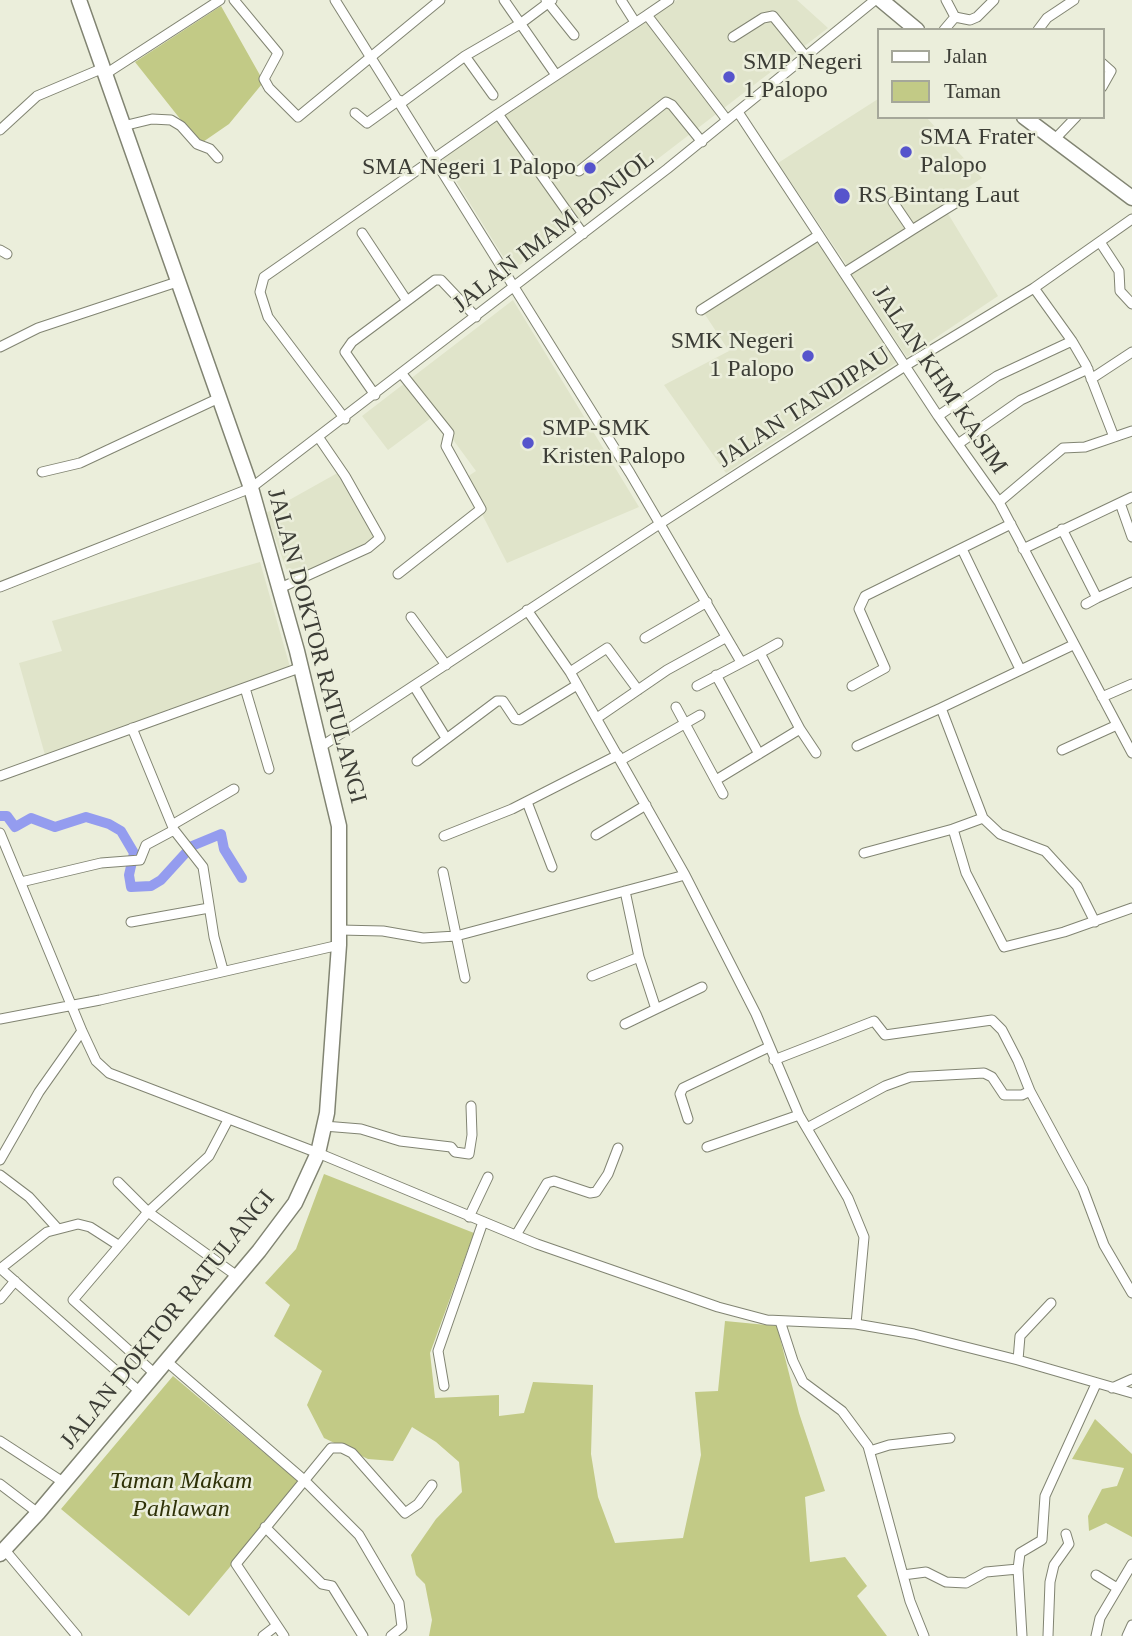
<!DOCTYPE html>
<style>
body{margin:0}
#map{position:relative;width:1132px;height:1636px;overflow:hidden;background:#ebeedb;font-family:"Times New Roman",serif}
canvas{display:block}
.legend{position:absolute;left:877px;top:28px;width:228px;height:91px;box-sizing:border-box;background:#ebeedb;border:2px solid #a5a799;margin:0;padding:9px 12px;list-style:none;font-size:21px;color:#3c3d36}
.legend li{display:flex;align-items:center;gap:14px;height:35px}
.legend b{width:35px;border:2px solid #a5a799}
</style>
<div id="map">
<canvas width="1132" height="1636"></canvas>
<ul class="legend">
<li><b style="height:9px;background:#fff"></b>Jalan</li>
<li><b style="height:19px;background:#c2ca86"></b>Taman</li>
</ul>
</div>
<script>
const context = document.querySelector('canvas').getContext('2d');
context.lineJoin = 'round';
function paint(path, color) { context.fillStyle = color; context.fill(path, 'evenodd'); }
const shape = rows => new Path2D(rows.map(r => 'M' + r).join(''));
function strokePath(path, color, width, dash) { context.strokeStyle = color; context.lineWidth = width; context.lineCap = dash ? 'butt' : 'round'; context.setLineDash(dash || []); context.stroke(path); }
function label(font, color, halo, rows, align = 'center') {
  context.font = font + ' "Times New Roman",serif'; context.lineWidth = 5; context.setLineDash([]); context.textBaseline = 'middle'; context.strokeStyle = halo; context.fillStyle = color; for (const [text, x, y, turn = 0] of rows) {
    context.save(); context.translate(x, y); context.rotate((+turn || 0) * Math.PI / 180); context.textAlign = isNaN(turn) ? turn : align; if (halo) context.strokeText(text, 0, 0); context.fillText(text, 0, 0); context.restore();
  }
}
paint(shape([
 [677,0,797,0,828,28,512,271,440,155,647,16,650,19],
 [878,99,878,117,926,117,982,178,848,267,778,163],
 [947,212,998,296,907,357,851,275],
 [817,239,899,361,726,473,664,385,729,351,702,310],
 [513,300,639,507,507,563,464,479,476,471,435,415,388,450,362,416],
 [341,471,380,540,291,582,266,513],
 [260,562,290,667,45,755,19,663,62,651,52,621]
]), '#e0e4ca');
paint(shape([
 [221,6,261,77,262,84,229,124,200,144,135,62],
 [324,1174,474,1233,430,1353,435,1398,499,1395,499,1416,524,1413,533,1382,593,1385,591,1454,598,1497,615,1543,683,1538,701,1455,695,1392,718,1391,725,1321,777,1326,799,1413,825,1491,805,1497,810,1562,845,1557,867,1586,857,1596,887,1636,429,1636,432,1620,425,1584,416,1575,411,1555,436,1519,462,1492,459,1462,436,1442,412,1427,393,1461,368,1459,324,1438,307,1405,322,1371,274,1336,290,1305,265,1283,296,1249],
 [173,1376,300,1483,189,1616,61,1509],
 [1095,1419,1132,1454,1132,1537,1106,1523,1089,1531,1088,1516,1102,1489,1117,1486,1124,1468,1072,1459]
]), '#c2ca86');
strokePath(shape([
 [0,816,7,816,15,827,31,818,55,827,86,817,109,824,121,831,134,853,129,875,131,887,151,886,161,880,192,846,221,834,224,849,242,878]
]), '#949cef', 10);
const minor = shape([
 [234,0,278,53,264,79,269,88,298,117,440,0],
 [335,0,630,473,741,662],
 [504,0,556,75],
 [546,0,574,35],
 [621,0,635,22],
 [946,0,955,17],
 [647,15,669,0],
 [944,30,955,17,970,20,977,17,994,0],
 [1038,30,1047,18,1074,0],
 [733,37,763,18,773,16,807,58],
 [465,56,493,95],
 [1102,63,1111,71,1102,87],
 [104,75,220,0],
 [401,103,465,56,520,24,552,0],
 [738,112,938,416,999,502,1132,753],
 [355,113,367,123,399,100],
 [498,114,647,15,727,120],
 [123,126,152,119,171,120,181,126,197,144,210,149,218,158],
 [0,130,37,96,101,69],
 [1054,140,1076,117],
 [579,171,666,102,672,105,702,142],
 [912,230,962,199],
 [362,233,407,301,352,342,345,352,375,395],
 [1100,242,1119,271,1120,291,1132,304],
 [0,250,7,254],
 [844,273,912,230,893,202],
 [407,301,435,280,441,280,476,317],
 [701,310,819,235],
 [1072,341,1086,365,1114,437],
 [0,347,38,328,180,281],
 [1091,379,1132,352],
 [938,416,997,376,1072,341,1034,288],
 [345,419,268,317,260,292,264,277,498,114,583,234],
 [958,444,1021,400,1088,369],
 [42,472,80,463,219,398],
 [999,502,1063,448,1085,447,1132,431],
 [1120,503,1132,537],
 [1062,529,1097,598,1086,604],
 [962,549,1020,669],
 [1023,549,1132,497],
 [398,574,481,509,446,446,449,433,402,374],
 [0,587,251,488,667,169,875,0],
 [278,589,368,548,380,538,345,476,319,438],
 [1097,598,1132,582],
 [527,610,570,672,685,875,756,1014,799,1115,848,1198,864,1237,856,1324],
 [411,617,446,665],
 [645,638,707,602],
 [1073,645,941,708,983,818,953,829,966,873,1004,947,1064,932,1132,908],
 [760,653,778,643],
 [570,672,607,648,638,690],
 [716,675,759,754],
 [414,686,446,738],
 [697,686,760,653,800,729,716,780],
 [852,686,885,668,859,609,865,596,1011,524],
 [245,688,269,769],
 [1102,697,1132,684],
 [676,707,723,794],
 [597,718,667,670,725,638],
 [132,728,174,830,203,867,214,937,223,970],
 [800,729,816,753],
 [322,746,661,523,905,366,1034,288,1132,219],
 [857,746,941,708],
 [1062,750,1117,725],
 [621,760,700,715],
 [417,761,497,701,503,701,515,719,520,720,577,685],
 [0,776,302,667],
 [527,802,552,867],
 [983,818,1000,834,1045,851,1077,886,1095,922],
 [172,825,234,789],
 [0,833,82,1031,96,1061,109,1073,318,1153,537,1244,718,1307,767,1320,856,1324,914,1334,1018,1360,1132,1393],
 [596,835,646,805],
 [444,836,512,809,618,755],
 [864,853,953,829],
 [443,872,465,978],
 [21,882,101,863,140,860,146,845,174,830],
 [625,891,639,957,656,1009,702,987],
 [131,922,209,908],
 [340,930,383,931,423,938,456,936,685,875],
 [592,976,639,957],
 [0,1019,100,1000,339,945],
 [625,1024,656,1009],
 [774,1060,874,1021,885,1035,992,1020,1002,1030,1018,1061,1030,1091,1083,1189,1104,1245,1132,1293],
 [688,1119,680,1094,683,1088,769,1047],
 [324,1126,361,1129,400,1141,451,1147,455,1152,469,1154,472,1135,471,1106],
 [807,1128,885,1086,910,1077,984,1073,992,1077,1004,1095,1022,1095,1030,1091],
 [707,1147,799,1115],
 [0,1160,39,1092,82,1031],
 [0,1175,29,1197,58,1229],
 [118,1182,148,1212,237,1276],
 [469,1217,488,1177],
 [516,1235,547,1183,554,1181,590,1193,596,1192,608,1174,618,1148],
 [0,1268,139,1391],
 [0,1269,47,1232,78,1224,90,1227,118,1245],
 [0,1299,15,1281],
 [780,1321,793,1361,803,1382,842,1411,868,1446,910,1601,924,1636],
 [165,1360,304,1480,359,1535,399,1603,402,1627,391,1636],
 [1018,1360,1020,1336,1051,1303],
 [154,1373,73,1300,148,1212,209,1156,228,1120],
 [444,1386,438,1351,483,1222],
 [1112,1388,1132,1379],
 [0,1441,63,1482],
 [870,1451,889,1445,950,1438],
 [0,1484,38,1513],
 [265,1527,322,1584,332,1586,363,1636],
 [4,1549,77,1636],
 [903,1575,926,1572,946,1582,966,1583,986,1572,1018,1569],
 [1096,1575,1117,1588],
 [263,1636,276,1626],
 [284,1636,236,1564,331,1448,342,1448,352,1453,405,1513,418,1504,432,1485],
 [1022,1636,1018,1569,1020,1553,1042,1540,1045,1496,1096,1384],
 [1048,1636,1050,1582,1054,1565,1069,1544,1066,1534],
 [1096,1636,1100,1618,1132,1564],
 [1127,1636,1132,1625]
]);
const highway = shape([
 [881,0,917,30],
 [1024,117,1132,198],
 [0,1554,38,1513,259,1251,295,1203,318,1153,327,1113,339,945,339,826,297,651,251,488,79,0]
]);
strokePath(minor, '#818472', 11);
strokePath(highway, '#818472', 17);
strokePath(minor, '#fff', 9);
strokePath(highway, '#fff', 14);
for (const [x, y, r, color] of [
 [729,77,7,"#5654cc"],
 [906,152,7,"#5654cc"],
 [590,168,7,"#5654cc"],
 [842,196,9,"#5654cc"],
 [808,356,7,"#5654cc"],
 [528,443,7,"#5654cc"]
]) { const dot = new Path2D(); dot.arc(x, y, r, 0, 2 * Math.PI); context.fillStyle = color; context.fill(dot); strokePath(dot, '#ebeedb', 2.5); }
label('24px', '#3c3d36', '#ebeedb', [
 ["SMP Negeri",743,63],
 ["1 Palopo",743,91],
 ["SMA Frater",920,138],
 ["Palopo",920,166],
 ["SMA Negeri 1 Palopo",576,168,"right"],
 ["RS Bintang Laut",858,196],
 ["SMK Negeri",794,342,"right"],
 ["1 Palopo",794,370,"right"],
 ["SMP-SMK",542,429],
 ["Kristen Palopo",542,457]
], 'left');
label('24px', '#3c3d36', '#ebeedb', [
 ["JALAN IMAM BONJOL",554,232,-38],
 ["JALAN KHM KASIM",939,380,56],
 ["JALAN TANDIPAU",804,408,-33],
 ["JALAN DOKTOR RATULANGI",316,646,75],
 ["JALAN DOKTOR RATULANGI",168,1320,-51]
]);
label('italic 24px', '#2e3107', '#ebeedb', [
 ["Taman Makam",181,1482],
 ["Pahlawan",181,1510]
]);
</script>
